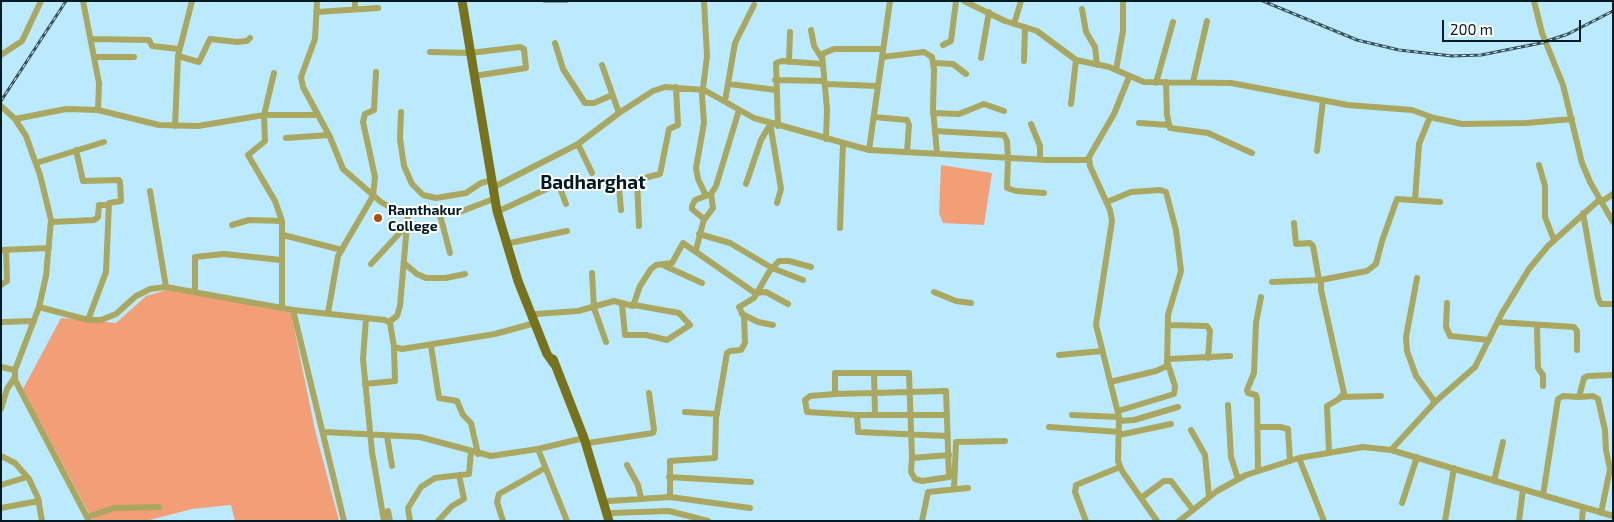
<!DOCTYPE html>
<style>
body{margin:0}
#map{position:relative;width:1614px;height:522px;overflow:hidden;background:#bbeafe;font-family:"Exo 2",sans-serif}
canvas{display:block}
.frame{position:absolute;inset:0;border:2px solid #011a24;pointer-events:none}
.scale{position:absolute;left:1442px;top:20px;width:139px;height:22px;box-sizing:border-box;border:2px solid #011a24;border-top:0;padding-left:6px;font-size:15px;line-height:18px;white-space:nowrap;color:#011a24;-webkit-text-stroke:4px #fff;paint-order:stroke}
</style>
<div id="map">
<canvas width="1614" height="522"></canvas>
<div class="frame"></div>
<div class="scale">200 m</div>
</div>
<script>
const context = document.querySelector('canvas').getContext('2d');
context.lineJoin = 'round';
function paint(path, color) { context.fillStyle = color; context.fill(path, 'evenodd'); }
const shape = rows => new Path2D(rows.map(r => 'M' + r).join(''));
function strokePath(path, color, width, dash) { context.strokeStyle = color; context.lineWidth = width; context.lineCap = dash ? 'butt' : 'round'; context.setLineDash(dash || []); context.stroke(path); }
function label(font, color, halo, rows, align = 'center') {
  context.font = font + ' "Exo 2",sans-serif'; context.lineWidth = 4; context.setLineDash([]); context.textBaseline = 'middle'; context.strokeStyle = halo; context.fillStyle = color; for (const [text, x, y, turn = 0] of rows) {
    context.save(); context.translate(x, y); context.rotate((+turn || 0) * Math.PI / 180); context.textAlign = isNaN(turn) ? turn : align; if (halo) context.strokeText(text, 0, 0); context.fillText(text, 0, 0); context.restore();
  }
}
paint(shape([
 [941,165,992,173,984,225,943,223,939,213],
 [177,287,291,313,315,430,339,521,235,521,231,505,192,509,146,521,93,521,23,389,61,318,116,323,146,296]
]), '#f29f77');
strokePath(shape([
 [83,1,99,83,98,110],
 [317,1,315,39,301,77,303,87,330,137,343,169,381,202,395,210,408,213,457,213,496,198],
 [355,1,355,9],
 [704,1,707,56,702,96,704,123,696,168,698,179,706,196],
 [964,1,1005,21,1037,31,1076,60,1109,67,1144,82,1231,83,1348,105,1412,110,1434,118,1462,124,1526,123,1572,119],
 [1534,1,1542,33,1563,85,1582,163,1590,182,1613,222],
 [1082,9,1086,32,1095,47,1097,65],
 [317,12,378,8],
 [1014,24,1021,1],
 [811,30,814,46,821,57],
 [91,39,149,40,152,46,179,49],
 [555,43,563,69,585,103,594,103,612,95],
 [943,45,951,41,956,1],
 [430,52,470,53,520,47,524,49,526,68,474,76],
 [1,55,22,41,41,1],
 [178,56,199,62,210,39,237,42,247,41,250,38],
 [95,57,134,57],
 [882,57,924,52,932,57,934,69,933,110,937,153],
 [981,58,989,12],
 [1024,61,1025,27],
 [789,62,790,32],
 [934,63,953,64,966,74],
 [602,65,619,113],
 [1116,70,1123,31,1123,1],
 [274,73,264,115,265,141,248,155,275,201,282,221,282,308],
 [1129,77,1114,114,1089,157,1090,166,1110,210,1112,221,1096,325,1119,417,1118,461,1122,471,1157,521],
 [775,80,824,81],
 [1166,82,1167,115,1170,128,1208,133,1252,153],
 [1193,82,1207,21],
 [1156,83,1173,22],
 [729,84,776,90],
 [825,84,877,86],
 [725,101,735,43,754,5],
 [1071,104,1076,60],
 [1,106,15,119,26,136,40,175,51,220,46,276,39,307,15,370,15,380,89,521],
 [401,112,400,139,404,166,412,184,423,195,436,198,466,193,481,183,492,180],
 [933,113,959,114,984,104,1004,111],
 [874,117,907,120,909,125,907,152],
 [15,119,66,109,98,110,159,125,198,126,264,115,317,115],
 [770,123,781,189,777,203],
 [1139,123,1169,125],
 [1031,124,1040,146,1040,159],
 [175,126,178,56,192,1],
 [778,126,776,63,782,61,822,64],
 [935,131,1004,135,1007,141,1008,158,1007,188,1016,191,1044,193],
 [286,138,329,135],
 [826,139,827,109,822,54,834,49,883,49],
 [578,144,592,173],
 [76,150,83,181,119,180,120,182,121,201,109,203,106,272,88,320],
 [869,150,890,1],
 [1317,151,1323,100],
 [36,163,104,142],
 [1539,165,1545,186,1545,217,1554,240],
 [637,180,639,226],
 [746,184,761,140,768,128],
 [494,187,578,144,619,113,653,91,665,87,704,90,754,118,869,150,1047,160,1088,160],
 [150,191,166,287],
 [1415,200,1419,144,1430,117],
 [1107,202,1131,192,1160,190,1166,192,1176,230,1181,271,1168,315,1167,366,1156,371,1110,382],
 [1601,202,1613,194],
 [501,210,555,185,560,188,566,204],
 [621,210,619,187,621,184,660,174,669,129,678,125,676,87],
 [1583,213,1598,298,1601,304,1613,304],
 [440,215,450,253],
 [704,220,713,208,711,194],
 [51,222,94,220,98,217,99,205,109,205],
 [1294,223,1296,244,1310,243,1313,246,1319,280],
 [232,225,249,220,282,221],
 [840,228,843,143],
 [699,234,730,243,772,268,803,280],
 [283,235,342,250],
 [510,243,567,231],
 [1,250,49,248],
 [696,250,704,219,692,209,692,206,695,200,711,194,716,186,739,110],
 [404,263,417,274,426,278,446,278,465,274],
 [371,264,408,224],
 [665,266,702,283],
 [592,273,594,308,606,342],
 [1417,278,1406,337,1407,351,1416,376,1435,402],
 [1272,282,1321,280],
 [1,285,7,281,6,250],
 [195,291,195,257,224,254,281,260],
 [934,292,956,301,971,303],
 [1447,303,1446,327,1450,336,1489,340],
 [622,304,625,335,646,335,667,340,690,325,679,313,634,305],
 [39,307,88,320,101,320,116,314,136,296,150,289,166,287,293,310,385,320,390,323,394,347,402,349,495,334,535,323],
 [293,310,344,521],
 [328,313,338,256,373,196,375,177,363,122,365,114,374,110,376,72],
 [536,314,578,311,614,301,633,306,640,286,651,269,656,265,672,263,683,243,755,293,766,292,788,304],
 [742,314,758,322,773,325],
 [366,318,363,359,372,452,384,521],
 [1,322,34,321],
 [389,322,397,316,400,306,408,213],
 [1498,322,1574,327,1577,331,1577,350],
 [1168,325,1207,326,1210,331,1208,358],
 [1537,326,1538,368,1543,375,1543,386],
 [431,346,439,398,457,401,463,415,471,423,478,454],
 [1059,355,1102,351],
 [1169,359,1230,356],
 [1,367,15,370],
 [874,373,875,414],
 [365,384,395,381,394,348],
 [835,394,946,391,949,477,922,481,915,479,911,472,912,458],
 [1342,397,1381,396],
 [1579,397,1593,396,1598,399,1605,430,1606,450,1610,469,1601,513],
 [1228,405,1231,457,1238,479],
 [1,409,7,389,15,377],
 [1118,411,1174,394,1175,386,1168,364],
 [685,412,717,414],
 [857,415,807,412,805,400,810,396,835,394,835,373,909,373,912,458,949,455],
 [947,415,857,415,858,432,947,436],
 [1072,415,1119,417],
 [1119,421,1134,420,1178,407],
 [1049,427,1119,432],
 [1258,427,1280,427,1288,429,1290,461],
 [1191,430,1205,455,1209,497],
 [324,432,420,437,491,456,538,449,584,438],
 [1119,435,1171,424],
 [387,436,392,466],
 [588,443,653,433,654,430,649,393],
 [538,449,567,521],
 [1391,450,1435,402,1475,367,1502,313,1529,269,1548,246,1599,200],
 [1329,452,1327,406,1339,399,1344,393,1321,290,1321,280,1367,271,1376,264,1382,241,1397,199,1440,202],
 [1,456,15,463,29,479,38,498,42,521],
 [1299,458,1324,521],
 [627,465,638,485,641,498],
 [1258,471,1257,399,1256,395,1248,393,1247,390,1254,373,1256,323,1261,297],
 [669,477,751,482],
 [1494,481,1503,442],
 [1,485,27,477],
 [954,489,956,442,1005,441],
 [1543,495,1558,399,1563,396,1579,397,1584,378,1588,376,1613,375],
 [670,497,670,461,715,458,716,418,727,353,730,351,741,350,745,343,744,317,739,307,754,298,769,272,779,261,789,261,811,267],
 [1141,498,1164,481,1171,481,1193,510],
 [609,501,670,497,750,508],
 [1402,503,1417,457],
 [1,508,39,501],
 [388,511,390,521],
 [611,513,669,511,708,521],
 [87,517,114,508,159,507],
 [410,521,408,508,421,487,435,478,469,474,471,451],
 [438,521,452,506,464,499,459,475],
 [503,521,497,502,499,494,545,468],
 [922,521,928,492,968,488],
 [1086,521,1075,492,1076,485,1120,467],
 [1179,521,1217,491,1246,475,1299,458,1363,447,1391,450,1613,516],
 [1445,521,1454,468],
 [1519,521,1523,489],
 [1582,521,1583,507]
]), '#aaa760', 6);
strokePath(shape([
 [462,1,497,211,518,281,547,354,554,364],
 [553,359,584,438,609,521]
]), '#77721b', 9);
const rail = shape([
 [544,1,567,1],
 [1263,1,1357,40,1399,50,1452,56,1481,55,1541,43,1568,34,1613,11],
 [1,101,66,1]
]);
strokePath(rail, '#33525f', 3);
strokePath(rail, '#fff', 1, [4]);
for (const [x, y, r, color] of [
 [378,218,5,"#af4d11"]
]) { const dot = new Path2D(); dot.arc(x, y, r, 0, 2 * Math.PI); context.fillStyle = color; context.fill(dot); strokePath(dot, '#fff', 2); }
label('bold 14px', '#011a24', '#fff', [
 ["Ramthakur",388,210],
 ["College",388,226]
], 'left');
label('bold 19px', '#011a24', '#fff', [
 ["Badharghat",593,183]
]);
</script>
